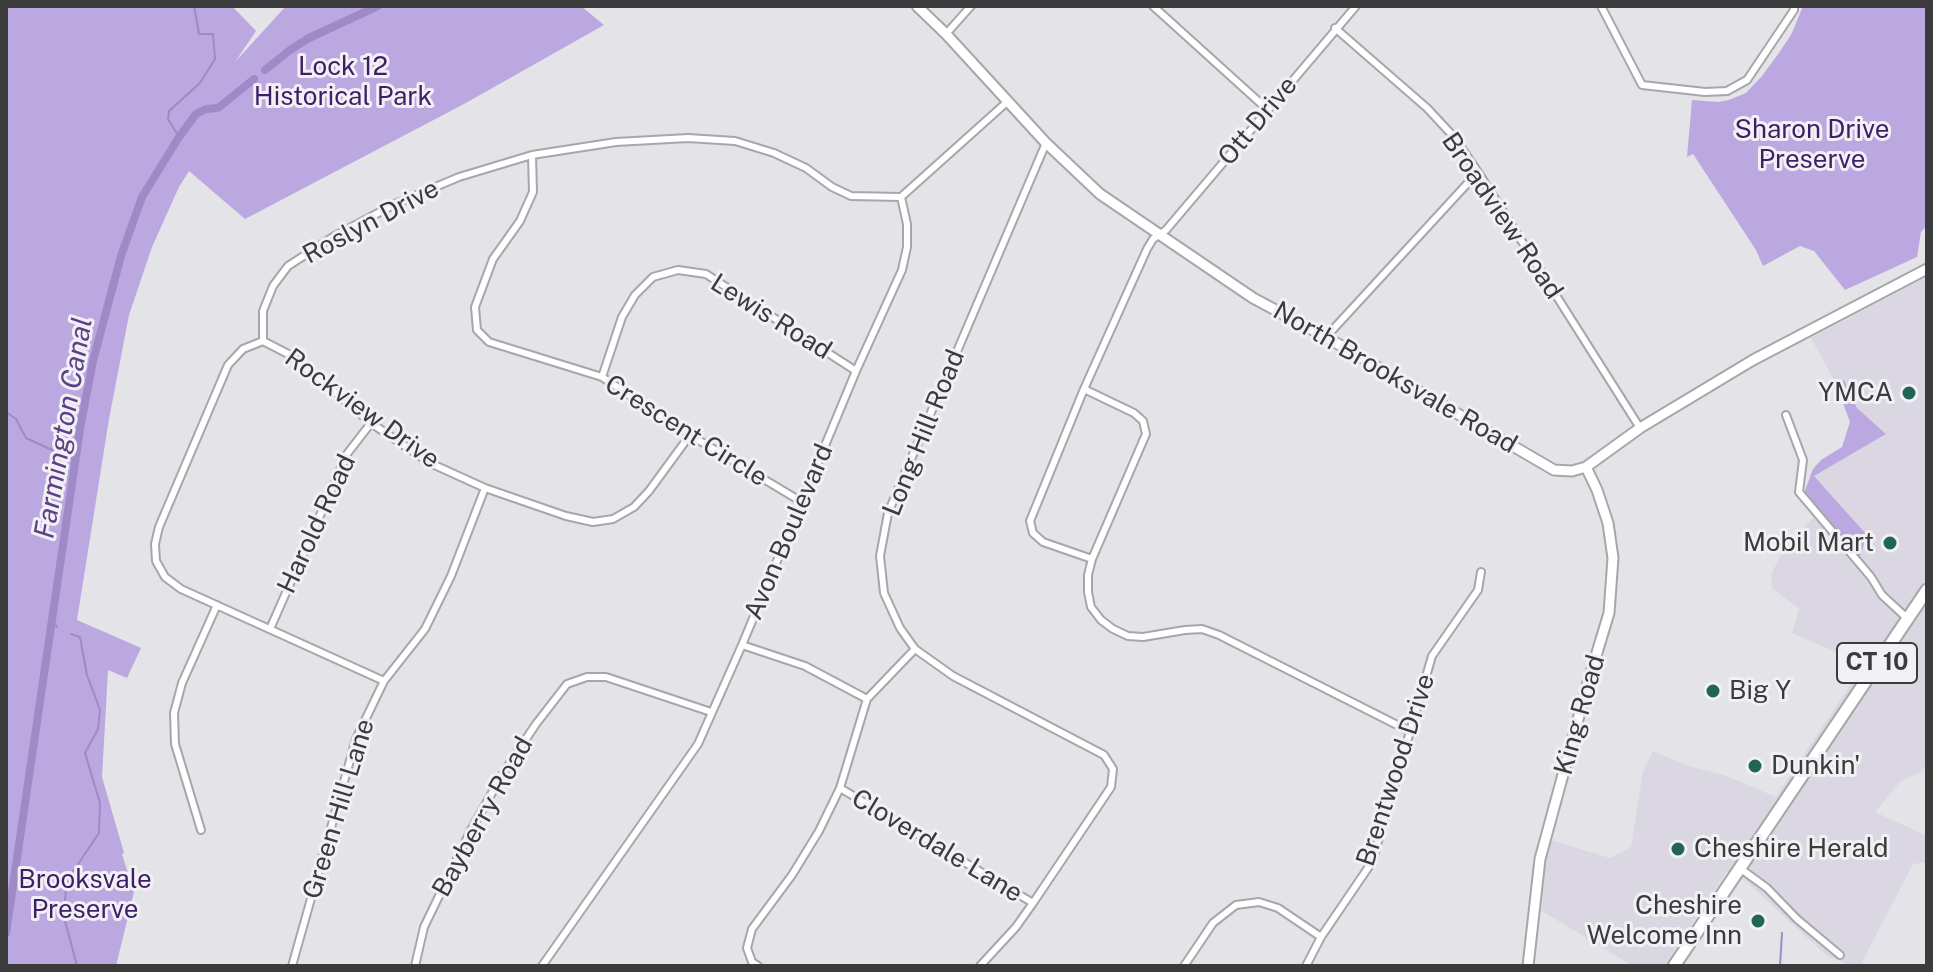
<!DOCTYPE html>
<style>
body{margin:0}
#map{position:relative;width:1933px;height:972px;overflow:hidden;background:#e4e3e7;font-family:"Public Sans",sans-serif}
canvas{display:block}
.frame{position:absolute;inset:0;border:8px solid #3b3b3c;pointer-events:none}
</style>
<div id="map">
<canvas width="1933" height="972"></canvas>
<div class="frame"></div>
</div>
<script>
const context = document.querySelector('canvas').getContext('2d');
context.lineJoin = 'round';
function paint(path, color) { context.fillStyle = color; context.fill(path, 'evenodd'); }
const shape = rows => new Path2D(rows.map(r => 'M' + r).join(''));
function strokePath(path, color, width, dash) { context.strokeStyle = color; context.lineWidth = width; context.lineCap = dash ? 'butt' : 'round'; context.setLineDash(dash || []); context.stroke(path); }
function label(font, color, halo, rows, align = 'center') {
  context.font = font + ' "Public Sans",sans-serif'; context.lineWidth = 6; context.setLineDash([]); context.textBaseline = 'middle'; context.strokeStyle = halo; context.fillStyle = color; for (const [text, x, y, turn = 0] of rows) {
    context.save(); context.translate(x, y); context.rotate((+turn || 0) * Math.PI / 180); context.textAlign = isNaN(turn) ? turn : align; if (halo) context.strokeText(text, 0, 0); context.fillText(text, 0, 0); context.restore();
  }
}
paint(shape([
 [1927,277,1927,764,1920,773,1901,781,1875,812,1927,836,1927,862,1913,864,1860,966,1852,966,1827,956,1748,883,1727,871,1664,966,1633,966,1542,911,1544,867,1550,840,1610,858,1631,847,1643,771,1653,751,1688,766,1724,775,1776,797,1864,664,1792,633,1799,609,1772,588,1771,575,1784,548,1814,517,1857,564,1867,535,1814,476,1886,434,1857,408,1844,380,1836,384,1811,338]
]), '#dad7e2');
paint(shape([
 [6,6,232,6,256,31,235,62,286,6,581,6,604,25,464,104,245,219,189,171,179,187,152,247,129,315,109,419,77,620,141,648,127,678,108,670,102,777,124,853,122,854,134,892,116,966,6,966],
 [1803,6,1927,6,1927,225,1921,232,1917,257,1845,290,1814,251,1800,246,1763,266,1756,250,1693,154,1687,157,1692,100,1718,102,1729,100,1746,93,1762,76,1781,50,1792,33],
 [1844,380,1857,408,1886,434,1814,476,1867,535,1859,559,1804,493,1813,469,1821,460,1842,447,1850,422,1836,384]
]), '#bba8e0');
strokePath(shape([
 [179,137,168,119,169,111,200,83,215,59,213,34,199,34,194,6],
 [6,412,16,419,26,438,76,461],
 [52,619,57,627],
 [71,634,80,637,87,675,100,710,98,729,85,753,100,803,99,833,74,870,66,887,64,917,77,966],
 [1780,966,1782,933]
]), '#9f8ac7', 2);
strokePath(shape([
 [265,70,290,50,309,38,378,6],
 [6,933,80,429,93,361,121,256,142,197,179,137,196,114,206,109,218,108,254,79]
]), '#9f8ac7', 8);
const street = shape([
 [1153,6,1268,110],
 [1601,6,1642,85,1705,92,1727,91,1747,80,1794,10,1794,6],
 [1335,28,1427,108,1454,137,1478,172,1640,428],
 [946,34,971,6],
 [532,155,533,192,520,221,493,259,475,307,477,330,489,342,602,377,690,435,802,502],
 [1326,337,1478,172],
 [263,341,263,311,273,286,288,266,333,237,395,204,459,177,532,155,616,142,688,138,735,141,774,153,806,168,832,187,851,196,901,197],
 [602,377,622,317,635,295,653,277,678,270,706,274,856,371],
 [1084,389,1134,413,1143,421,1146,434,1092,559,1088,575,1088,592,1091,607,1101,620,1113,629,1128,636,1143,637,1185,630,1202,629,1219,635,1409,731],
 [1786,415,1803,460,1799,492,1871,577,1882,595,1908,619],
 [1092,559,1043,542,1033,533,1030,521,1084,389,1147,249,1153,239,1166,230,1356,6],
 [270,629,347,454,371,423],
 [742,645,805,666,867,699],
 [384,681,181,589,165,577,156,561,155,544,159,527,228,365,243,349,263,341,292,356,371,423,430,463,485,488,566,516,593,522,613,519,634,507,649,491,690,435],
 [840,788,1033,903],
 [201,830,175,744,174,713,182,683,217,605],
 [1741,869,1767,888,1797,919,1840,955],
 [292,966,356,739,384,681,425,629,451,576,485,488],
 [415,966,424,927,471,830,502,775,536,724,567,684,587,677,606,677,711,712],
 [542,966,698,744,742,645,856,371,902,270,907,247,907,224,901,197,1007,102],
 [758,966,752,962,747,948,752,929,792,875,819,831,840,788,867,699,915,649],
 [980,966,1016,927,1033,903,1111,787,1113,769,1104,755,953,676,915,649,900,628,884,593,880,556,888,513,1046,143],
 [1184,966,1213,923,1236,905,1259,902,1278,908,1321,937],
 [1306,966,1321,937,1372,862,1432,656,1478,590,1481,572]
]);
const secondary = shape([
 [917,6,946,34,1046,143,1100,194,1253,298,1326,337,1554,470,1572,471,1586,467,1640,428,1753,360,1927,269],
 [1528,966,1540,859,1589,679,1609,613,1613,558,1608,523,1597,490,1586,467]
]);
const highway = shape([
 [1674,966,1927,590]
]);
strokePath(street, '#a7a6a9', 10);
strokePath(secondary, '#a7a6a9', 13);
strokePath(highway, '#a7a6a9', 15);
strokePath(street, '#fff', 6);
strokePath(secondary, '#fff', 9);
strokePath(highway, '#fff', 11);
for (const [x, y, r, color] of [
 [1909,393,8,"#226556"],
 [1890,543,8,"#226556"],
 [1713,691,8,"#226556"],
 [1755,766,8,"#226556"],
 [1678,849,8,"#226556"],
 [1758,921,8,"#226556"]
]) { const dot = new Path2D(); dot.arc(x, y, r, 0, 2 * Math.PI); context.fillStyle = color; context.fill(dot); strokePath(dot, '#f1f0f4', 3); }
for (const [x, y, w] of [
 [1877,663,80]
]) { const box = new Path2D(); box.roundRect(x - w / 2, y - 20, w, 40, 6); context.fillStyle = '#f1f0f4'; context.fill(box); strokePath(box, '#3b3b3c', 2); }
label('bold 24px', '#3b3b3c', null, [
 ["CT 10",1877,663]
]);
label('26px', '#3e1e66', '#f1f0f4', [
 ["Lock 12",343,67],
 ["Historical Park",343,97],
 ["Sharon Drive",1812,130],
 ["Preserve",1812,160],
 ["Brooksvale",85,880],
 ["Preserve",85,910]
]);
label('26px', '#3b3b3c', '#f1f0f4', [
 ["Ott Drive",1258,121,-50],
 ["Broadview Road",1502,216,56],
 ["Roslyn Drive",371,222,-28],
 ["Lewis Road",771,317,32],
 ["North Brooksvale Road",1395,378,30],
 ["Rockview Drive",362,409,36],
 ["Crescent Circle",686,431,32],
 ["Long Hill Road",924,433,-68],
 ["Harold Road",317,524,-65],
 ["Avon Boulevard",789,532,-67],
 ["King Road",1580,715,-74],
 ["Brentwood Drive",1396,770,-72],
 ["Green Hill Lane",339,809,-73],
 ["Bayberry Road",483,817,-61],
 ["Cloverdale Lane",937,846,31]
]);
label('26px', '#3b3b3c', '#f1f0f4', [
 ["YMCA",1893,393],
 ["Mobil Mart",1874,543],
 ["Big Y",1729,691,"left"],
 ["Dunkin'",1771,766,"left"],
 ["Cheshire Herald",1694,849,"left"],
 ["Cheshire",1742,906],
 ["Welcome Inn",1742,936]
], 'right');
label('italic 28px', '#5c3f89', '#f1f0f4', [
 ["Farmington Canal",64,428,-80]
]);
</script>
